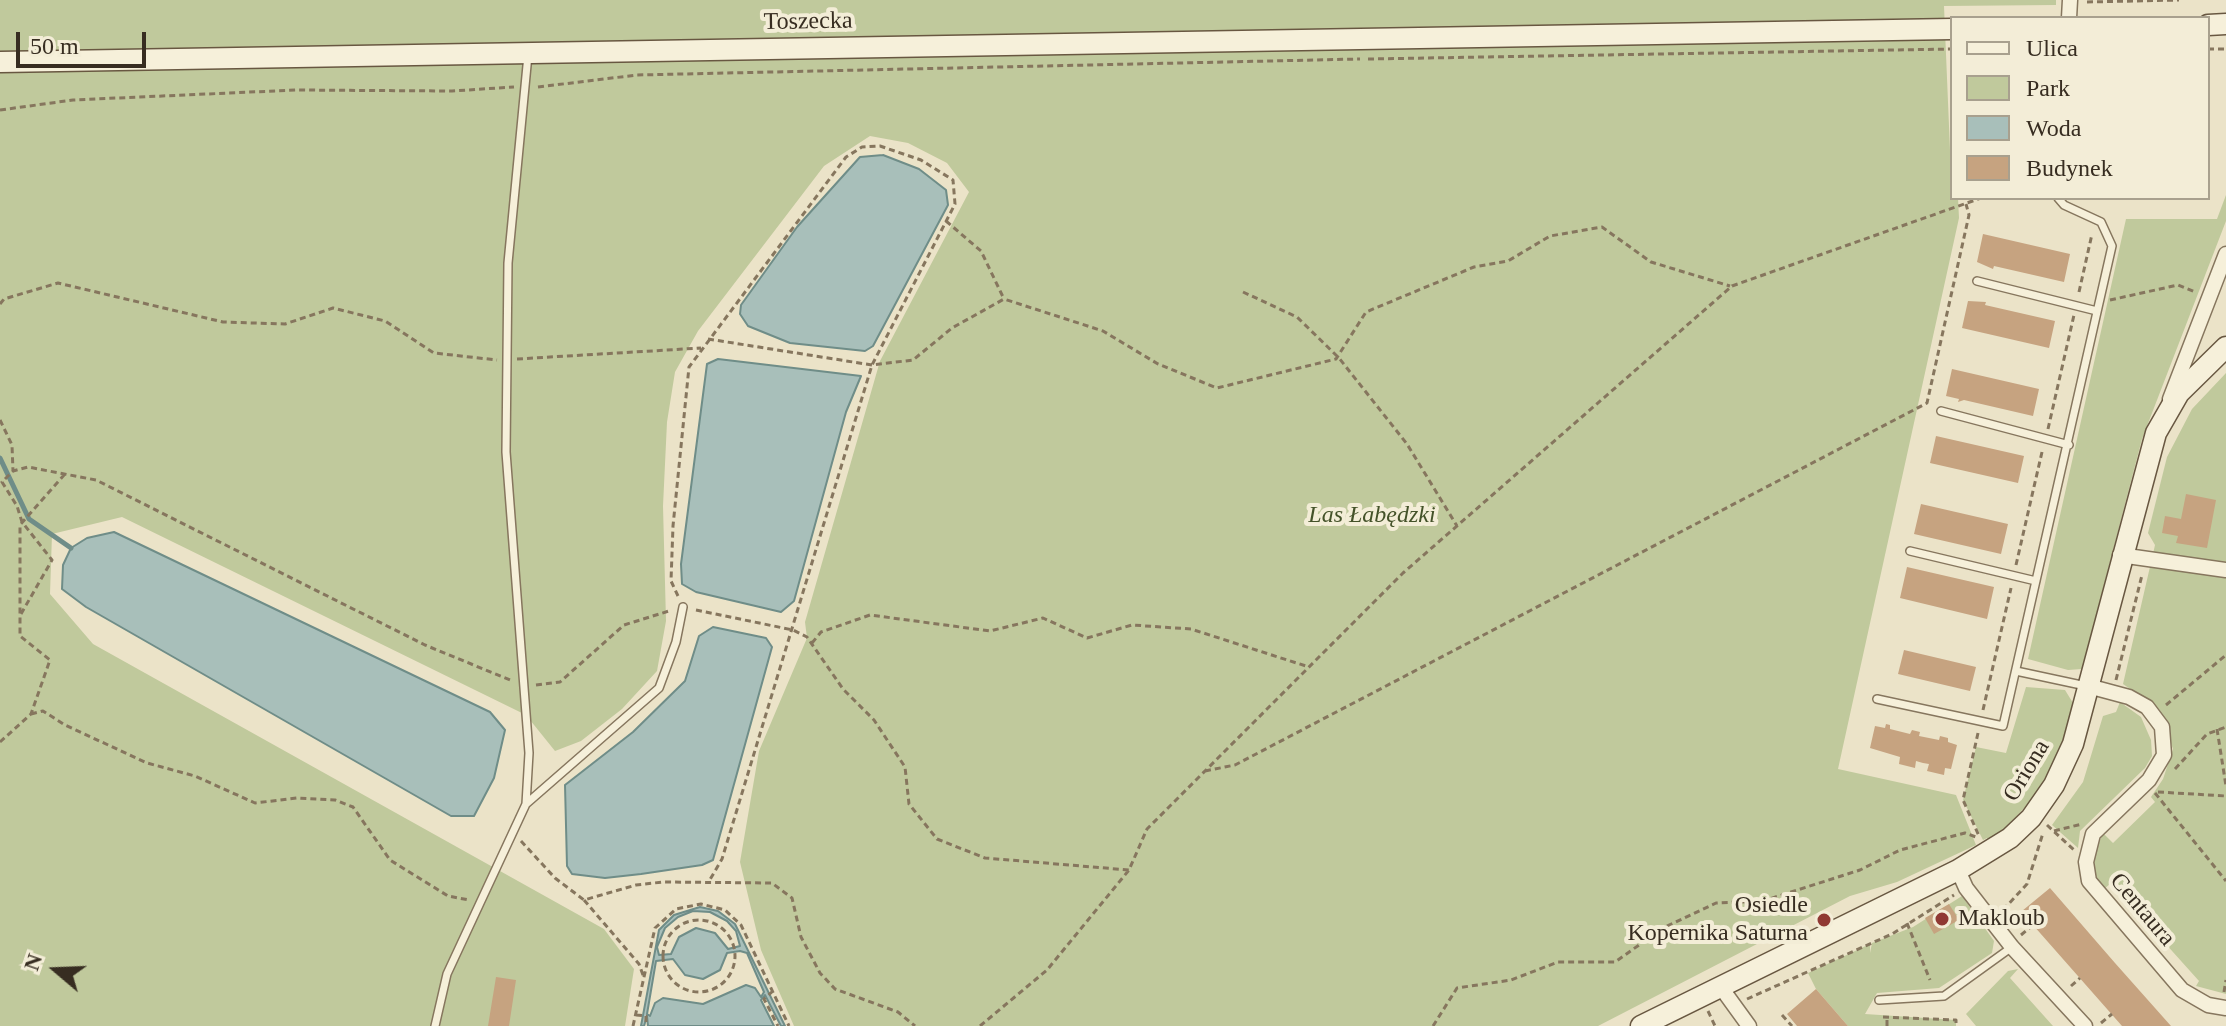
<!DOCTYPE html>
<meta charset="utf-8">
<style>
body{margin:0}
#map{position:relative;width:2226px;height:1026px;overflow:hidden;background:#ebe3c8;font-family:"Times New Roman",serif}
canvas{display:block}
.legend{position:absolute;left:1950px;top:16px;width:260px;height:184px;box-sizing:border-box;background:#f3edd7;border:2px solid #a8a08e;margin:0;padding:10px 14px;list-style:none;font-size:24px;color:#372d21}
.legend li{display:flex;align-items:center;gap:16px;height:40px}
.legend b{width:40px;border:2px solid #a8a08e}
.north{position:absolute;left:16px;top:930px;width:80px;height:80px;-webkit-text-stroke:6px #f3edd7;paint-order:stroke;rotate:289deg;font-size:22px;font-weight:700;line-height:32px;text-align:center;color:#372d21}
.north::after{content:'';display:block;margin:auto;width:28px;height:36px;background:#372d21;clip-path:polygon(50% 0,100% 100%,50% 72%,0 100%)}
.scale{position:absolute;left:16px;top:32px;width:130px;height:36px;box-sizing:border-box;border:4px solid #372d21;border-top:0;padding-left:10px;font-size:24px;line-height:28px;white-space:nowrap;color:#372d21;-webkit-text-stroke:6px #f3edd7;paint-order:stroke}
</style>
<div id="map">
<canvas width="2226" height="1026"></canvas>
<ul class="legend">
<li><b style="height:10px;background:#f6f0da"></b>Ulica</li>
<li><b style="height:22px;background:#c0c99c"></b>Park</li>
<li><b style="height:22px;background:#a8bfba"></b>Woda</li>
<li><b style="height:22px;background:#c6a380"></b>Budynek</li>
</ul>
<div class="north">N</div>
<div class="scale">50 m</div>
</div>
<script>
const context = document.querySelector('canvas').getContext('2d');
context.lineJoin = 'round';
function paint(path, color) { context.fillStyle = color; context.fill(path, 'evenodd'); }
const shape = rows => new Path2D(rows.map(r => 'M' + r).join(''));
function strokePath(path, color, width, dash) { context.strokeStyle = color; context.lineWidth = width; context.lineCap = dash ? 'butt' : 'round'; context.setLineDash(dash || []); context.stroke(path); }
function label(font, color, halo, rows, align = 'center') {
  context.font = font + ' "Times New Roman",serif'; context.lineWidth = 8; context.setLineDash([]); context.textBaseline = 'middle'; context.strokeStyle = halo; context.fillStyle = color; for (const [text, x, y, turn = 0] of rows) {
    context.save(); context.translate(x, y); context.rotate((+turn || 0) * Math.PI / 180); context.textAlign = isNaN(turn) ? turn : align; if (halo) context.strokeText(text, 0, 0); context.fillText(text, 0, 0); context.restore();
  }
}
paint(shape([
 [0,0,2056,0,2056,5,1944,6,1952,198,1958,198,1959,218,1838,769,1956,795,1976,845,1897,882,1850,896,1598,1026,794,1026,761,950,740,862,759,751,807,638,805,622,880,361,969,192,947,163,908,143,870,136,824,166,698,331,675,372,667,422,663,506,666,621,657,671,622,709,581,741,555,751,526,715,122,517,52,534,50,594,93,644,604,929,634,969,625,1026,0,1026],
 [2226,195,2226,221,2142,439,2082,669,2068,670,2028,659,2126,219,2217,219],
 [2226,373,2226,994,2196,986,2199,981,2111,883,2103,890,2095,874,2093,858,2103,833,2113,843,2155,802,2151,797,2163,779,2173,749,2159,709,2123,684,2155,545,2148,533,2167,457,2192,409],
 [2026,687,2065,690,2073,703,2065,739,2038,793,2004,830,1989,841,1987,838,1983,840,1963,800,1976,747,2006,753],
 [2120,702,2141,717,2151,740,2152,756,2145,768,2080,831,2078,848,2052,825,2083,782,2103,716,2116,712],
 [1962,896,1994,941,1992,953,1939,988,1877,993,1865,1014,1956,1020,1956,1026,1848,1026,1816,989,1808,973,1870,944,1870,953,1872,943,1913,927],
 [2018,969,2010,978,2053,1026,1976,1026,1966,1014,2008,971]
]), '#c0c99c');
const water = shape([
 [883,155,919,169,946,190,948,205,873,346,865,351,790,343,748,326,740,314,741,305,797,227,860,157,883,155],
 [718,359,861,376,846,412,794,601,781,612,696,592,682,584,681,564,707,364,718,359],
 [114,532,490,712,505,730,494,778,474,816,451,816,86,607,62,589,63,565,71,548,87,538,114,532],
 [713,627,766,638,772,647,713,860,702,865,641,874,605,878,572,874,567,866,565,785,633,732,685,681,699,636,713,627],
 [700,907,718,911,735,924,785,1026,781,1026,765,995,761,1000,774,1026,648,1026,647,1016,644,1026,641,1026,659,930,674,915,700,907],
 [693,911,710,912,727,921,736,931,740,946,728,949,715,933,696,928,679,937,671,954,659,955,657,947,665,928,678,917,693,911],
 [740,951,747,953,764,992,761,997,755,988,746,985,703,1004,663,998,655,1003,650,1016,647,1014,656,961,673,959,685,975,703,979,720,970,727,953,740,951]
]);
paint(water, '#a8bfba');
strokePath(water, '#6f8d88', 2);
strokePath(shape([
 [0,458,29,519,71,548]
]), '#6f8d88', 5);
paint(shape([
 [1983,234,2070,254,2064,282,1994,266,1993,269,1977,262],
 [1968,301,1986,302,1985,305,2055,321,2049,348,1962,328],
 [1952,369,2039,389,2033,416,1964,400,1958,402,1959,399,1946,396],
 [1936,436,2024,456,2018,483,1930,463],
 [2186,494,2216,500,2207,548,2176,543,2178,536,2162,533,2165,516,2181,519],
 [1921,504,2008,524,2001,554,1914,534],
 [1907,567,1994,587,1987,619,1900,598],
 [1904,650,1976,667,1970,691,1898,674],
 [1886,724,1890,725,1890,729,1910,734,1912,730,1920,732,1919,736,1939,740,1940,736,1948,738,1948,742,1957,745,1951,769,1945,768,1944,775,1927,771,1929,764,1923,763,1916,761,1915,768,1899,764,1900,757,1870,748,1875,726,1885,728],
 [2050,888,2115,963,2171,1026,2122,1026,2033,925,2022,911],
 [1949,904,1959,920,1934,934,1925,918],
 [496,977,516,980,509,1026,488,1026],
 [1816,989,1848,1026,1797,1026,1787,1014]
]), '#c6a380');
const lane = shape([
 [1977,281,2097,311],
 [1941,411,2069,445],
 [1910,551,2036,581],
 [2016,671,2086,686],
 [1877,699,2003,726,2112,246,2101,222,2064,205,2058,198],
 [526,804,659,688,676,642,683,607],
 [1879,1000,1944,996,2012,947],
 [435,1026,447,974,526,804,529,753,506,452,508,263,528,55]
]);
const street = shape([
 [2069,18,2070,0],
 [2170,399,2226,254],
 [2120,555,2226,570],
 [2088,686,2129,697,2147,707,2162,727,2164,755,2149,780,2093,834,2086,862,2089,881,2182,990,2208,1005,2226,1008],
 [1958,870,1966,888,2012,947,2085,1026],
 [1720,986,1749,1026]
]);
const secondary = shape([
 [2208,25,2226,24],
 [0,62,1952,29],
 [1641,1026,1958,870,2010,838,2031,818,2054,785,2073,744,2156,433,2179,393,2226,347]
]);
strokePath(lane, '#86765e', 10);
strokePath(street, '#86765e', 17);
strokePath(secondary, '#685741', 23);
strokePath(shape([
 [2087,2,2179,0],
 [2208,49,2226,49],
 [1368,59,1952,49],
 [538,87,637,75,1360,59],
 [0,110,73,100,296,90,452,91,514,87],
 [946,221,981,251,1004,299],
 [1243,292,1297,317,1339,358,1407,444,1457,526],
 [2079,292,2092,234],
 [2110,300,2178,285,2195,292],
 [0,304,4,299,58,283,223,322,285,324,333,308,385,321,434,353,497,360],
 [708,339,872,365,913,360,952,328,1004,299,1103,331,1158,364,1217,388,1336,359,1366,312,1474,267,1508,261,1550,236,1602,227,1651,262,1730,286],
 [517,359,701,348],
 [0,420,12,445,13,471],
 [2048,429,2074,315],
 [2016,565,2042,452],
 [678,596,671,581,673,526,689,367,846,157,862,147,880,146,921,160,953,180,955,204,872,365,722,859,708,883],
 [696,610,793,630,807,637,843,689,874,720,905,767,909,804,937,839,985,858,1129,870],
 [21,614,52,560,22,522,17,506,2,482,13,471,28,467,96,480,425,645,510,680],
 [812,643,821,632,870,615,990,631,1043,618,1087,638,1132,625,1191,629,1309,667],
 [2116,680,2142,575],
 [536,685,560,682,624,625,669,611],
 [2166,705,2226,655],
 [1983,710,2011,588],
 [31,714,43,711,65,725,147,763,195,776,255,803,297,798,335,800,353,807,390,860,448,896,469,900],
 [2217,729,2226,786],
 [1978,733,1963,800,1979,836],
 [0,742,31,714,50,660,20,636,20,525,65,474],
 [2175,769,2207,734,2226,727],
 [1205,771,1235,765,1927,403,1969,215,1966,204],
 [2158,792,2226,796],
 [2155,793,2226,881],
 [2047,825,2074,850],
 [2054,831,2082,824],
 [521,841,555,878,584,900,636,885,663,882,772,883,792,898,801,937,820,973,835,989,898,1012,915,1026],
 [584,900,639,964,643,975],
 [2003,910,2027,884,2043,833],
 '663 956a36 36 0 1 1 72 0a36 36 0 1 1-72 0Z',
 [1907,923,1930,980],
 [2021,935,2033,925],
 [2071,986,2080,978],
 [773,991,764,999,778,1026],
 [2224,992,2226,980],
 [1747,999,1892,934,1954,895],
 [1708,1011,1715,1026],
 [636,1015,646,1016,646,1026],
 [1782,1015,1792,1026],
 [1883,1017,1956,1020,1956,1026],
 [2101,1023,2112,1014],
 [633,1026,655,928,676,909,701,904,725,910,741,925,789,1026],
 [980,1026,1047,970,1129,870,1147,829,1403,573,1732,286,1981,198],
 [1433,1026,1457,988,1511,980,1558,962,1615,962,1663,928,1716,903,1763,901,1860,870,1900,850,1965,833,1976,837],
 [1887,1026,1887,1017]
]), '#86765e', 3, [6, 4]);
strokePath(lane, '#f6f0da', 7);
strokePath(street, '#f6f0da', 14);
strokePath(secondary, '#f6f0da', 20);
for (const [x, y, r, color] of [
 [1942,919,8,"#903933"],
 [1824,920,8,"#903933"]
]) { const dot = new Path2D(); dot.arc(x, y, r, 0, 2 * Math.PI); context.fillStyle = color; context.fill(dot); strokePath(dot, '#f3edd7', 3); }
label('24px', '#372d21', '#f3edd7', [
 ["Toszecka",808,22,-1],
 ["Oriona",2027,771,-59],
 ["Centaura",2142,910,50]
]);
label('italic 24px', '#445229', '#f3edd7', [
 ["Las Łabędzki",1372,516]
]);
label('24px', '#372d21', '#f3edd7', [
 ["Osiedle",1808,906],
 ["Kopernika Saturna",1808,934],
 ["Makloub",1958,919,"left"]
], 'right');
</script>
